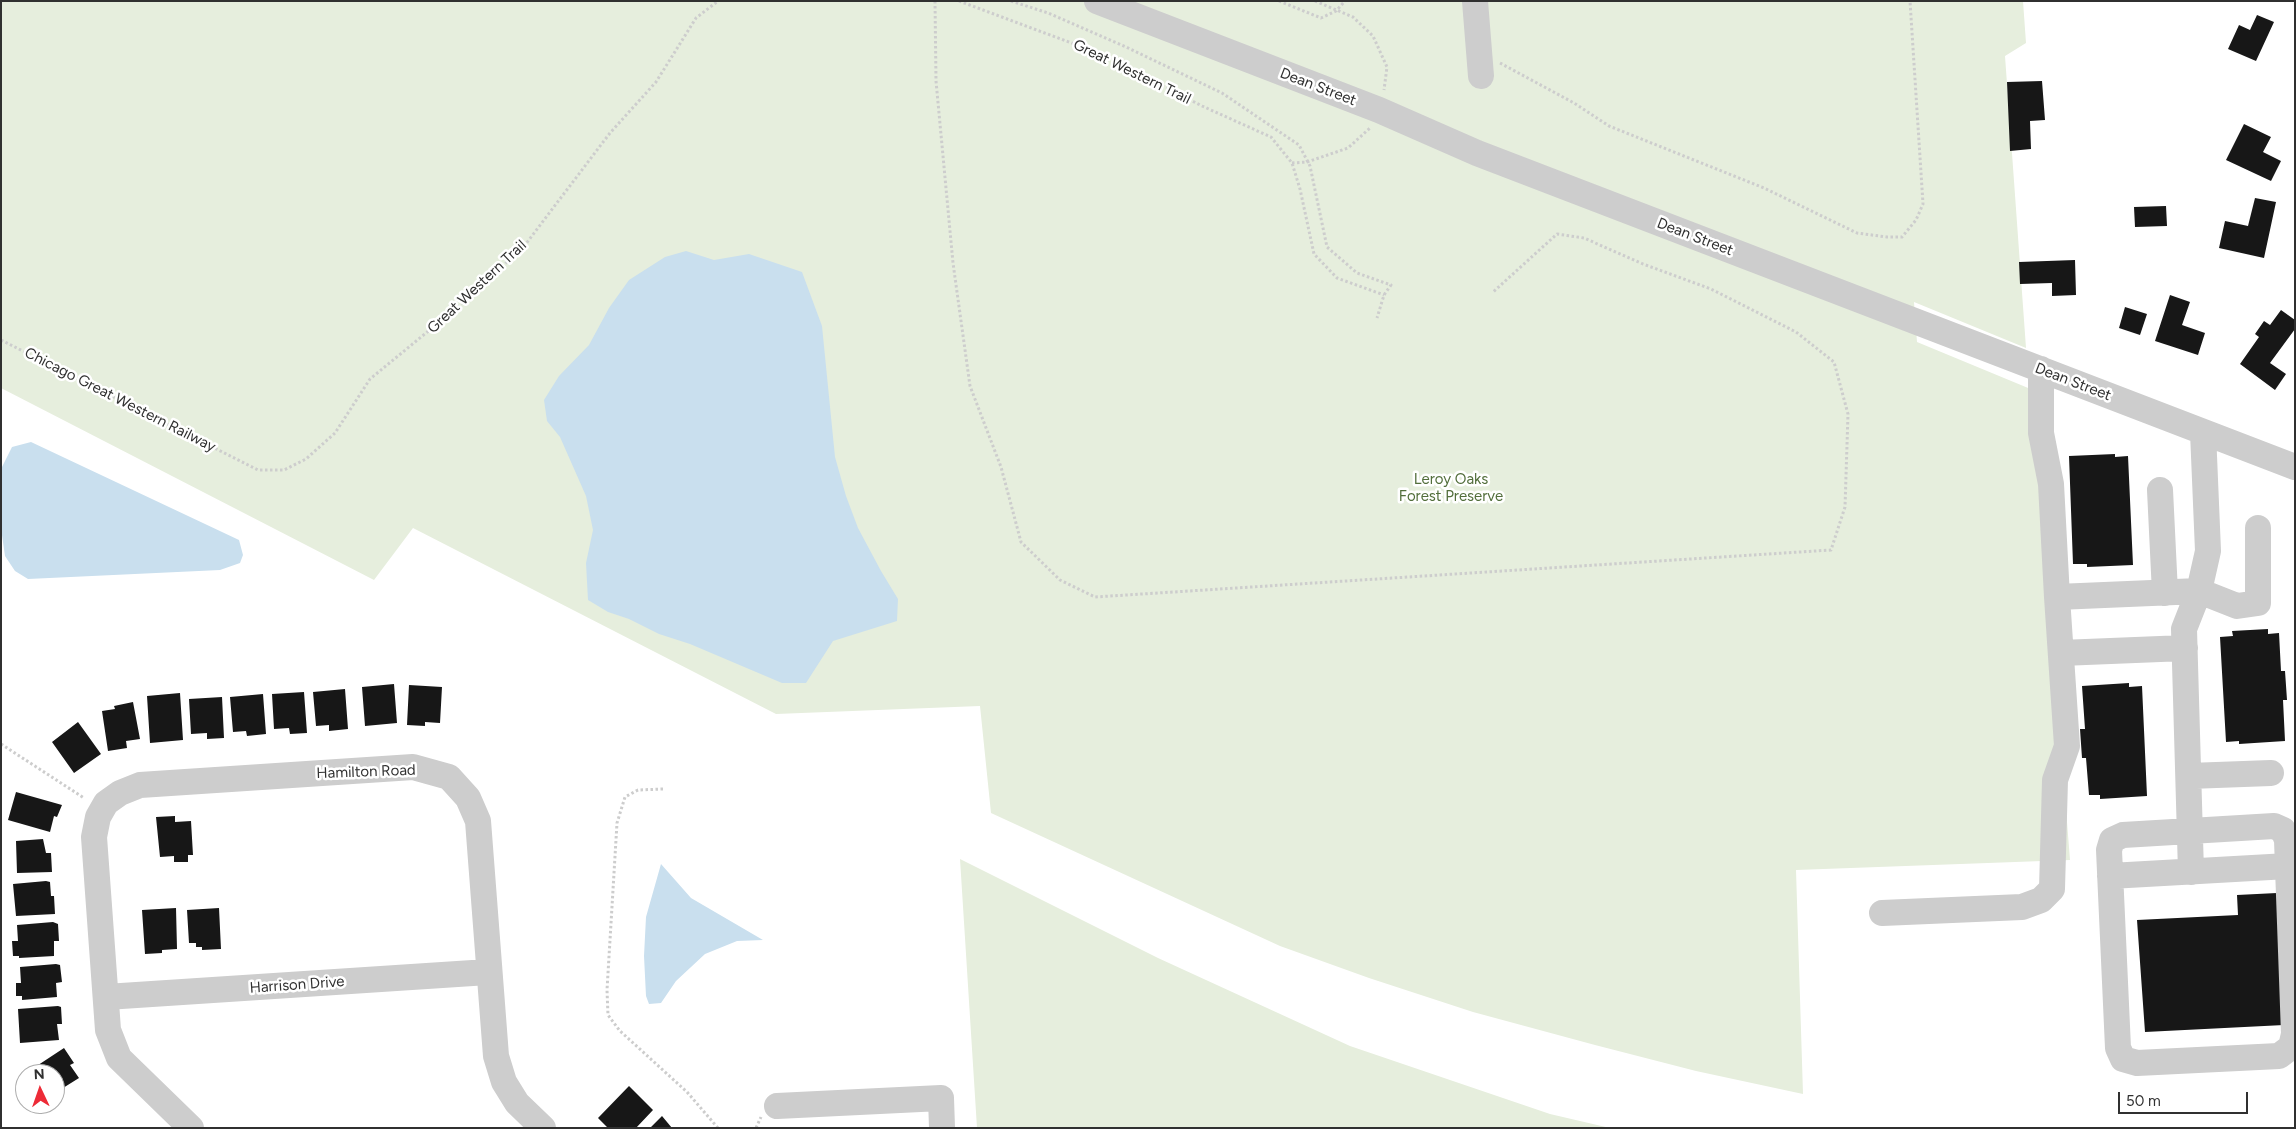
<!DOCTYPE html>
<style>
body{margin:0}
#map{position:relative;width:2296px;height:1129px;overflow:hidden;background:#fff;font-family:Figtree,sans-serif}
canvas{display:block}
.frame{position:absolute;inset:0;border:2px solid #303030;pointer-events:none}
.north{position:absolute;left:15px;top:1064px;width:50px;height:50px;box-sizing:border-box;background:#fff;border:1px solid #acacac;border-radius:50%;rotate:357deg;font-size:14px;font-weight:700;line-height:20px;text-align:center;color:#303030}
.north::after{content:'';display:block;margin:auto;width:18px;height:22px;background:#ed2b37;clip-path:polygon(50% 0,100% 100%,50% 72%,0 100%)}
.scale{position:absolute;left:2118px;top:1092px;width:130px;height:22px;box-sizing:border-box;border:2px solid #303030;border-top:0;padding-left:6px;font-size:15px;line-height:18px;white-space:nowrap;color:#303030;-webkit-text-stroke:4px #fff;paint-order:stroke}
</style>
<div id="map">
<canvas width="2296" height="1129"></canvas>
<div class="frame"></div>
<div class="north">N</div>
<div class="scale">50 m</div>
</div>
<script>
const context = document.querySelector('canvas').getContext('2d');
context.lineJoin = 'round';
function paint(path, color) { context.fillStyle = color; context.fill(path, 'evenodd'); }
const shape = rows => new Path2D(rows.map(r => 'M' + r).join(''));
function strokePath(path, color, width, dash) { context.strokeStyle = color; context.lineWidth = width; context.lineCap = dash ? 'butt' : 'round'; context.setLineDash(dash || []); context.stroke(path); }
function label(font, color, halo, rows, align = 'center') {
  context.font = font + ' Figtree,sans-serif'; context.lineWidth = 5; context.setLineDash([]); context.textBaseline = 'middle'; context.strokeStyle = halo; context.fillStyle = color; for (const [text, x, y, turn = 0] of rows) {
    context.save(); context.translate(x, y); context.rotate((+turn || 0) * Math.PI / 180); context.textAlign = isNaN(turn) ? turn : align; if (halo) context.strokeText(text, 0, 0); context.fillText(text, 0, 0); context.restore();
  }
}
paint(shape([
 [1,1,2023,1,2026,43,2005,56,2026,348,1914,302,1917,342,2033,390,2070,860,1796,870,1803,1094,1696,1071,1595,1045,1473,1012,1369,978,1280,946,991,813,980,706,776,714,413,528,374,580,1,388],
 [960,859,1158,958,1350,1046,1550,1114,1610,1128,977,1128]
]), '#e6eedd');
paint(shape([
 [686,251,714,260,749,254,802,272,822,326,835,457,846,496,858,528,881,571,898,599,897,621,833,641,806,683,782,683,690,644,659,634,629,619,608,612,588,600,586,563,593,530,586,496,560,437,547,421,544,400,559,376,589,345,609,308,629,280,665,257],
 [31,442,239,540,243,555,240,563,220,570,28,579,15,571,5,556,1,528,1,469,12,447],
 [661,864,691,898,763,940,737,941,705,954,676,981,661,1003,649,1004,646,996,644,956,646,917]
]), '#c9dfee');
paint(shape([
 [2257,15,2274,22,2256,61,2228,49,2239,25,2250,30],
 [2042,81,2045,120,2030,121,2031,149,2010,151,2007,82],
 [2244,124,2271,137,2263,152,2281,161,2271,181,2226,160],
 [2255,198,2276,202,2264,258,2219,248,2225,221,2248,226],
 [2166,206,2167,226,2135,227,2134,207],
 [2075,260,2076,295,2052,296,2052,283,2020,284,2019,262],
 [2170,295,2190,302,2182,325,2205,333,2198,355,2155,341],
 [2125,307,2147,314,2140,335,2119,328],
 [2281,310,2295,320,2295,329,2270,363,2286,374,2275,390,2240,364,2259,337,2255,334,2264,321,2270,325],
 [2115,454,2115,457,2128,456,2133,565,2087,567,2087,564,2073,564,2069,456],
 [2268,629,2268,634,2279,633,2281,671,2285,671,2287,700,2283,700,2285,741,2239,744,2239,741,2226,742,2220,637,2233,636,2232,631],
 [2129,683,2129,687,2142,686,2147,796,2100,799,2100,795,2089,795,2086,758,2082,758,2080,729,2085,729,2082,686],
 [394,684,397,723,365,726,362,687],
 [409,685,442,687,440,723,425,722,425,726,407,725],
 [345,689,348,729,329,731,329,725,316,726,313,692],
 [304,692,307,733,290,734,289,728,274,729,272,694],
 [180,693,183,740,150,743,147,696],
 [263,694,266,734,247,736,246,731,233,732,230,697],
 [222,697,224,738,207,739,207,733,191,734,189,699],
 [133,702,140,739,126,741,127,748,108,751,102,711,115,709,114,706],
 [78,722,101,754,74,773,52,742],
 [16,792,62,805,57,817,54,816,50,832,8,820],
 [175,816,175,822,191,821,193,855,188,855,188,862,174,862,174,856,160,857,156,817],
 [43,839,46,853,51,853,52,872,17,873,16,841],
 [46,881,50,882,51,896,54,896,55,914,16,916,13,884],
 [2277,893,2284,1025,2145,1032,2137,920,2238,915,2237,895],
 [176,908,177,949,162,950,162,953,145,954,142,910],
 [219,908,221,949,202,950,202,947,196,947,196,943,189,943,187,910],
 [53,922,58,924,59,941,54,941,54,956,19,958,19,956,13,956,12,941,18,941,17,925],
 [56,964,60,965,62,982,56,983,57,997,22,1000,22,996,16,996,16,983,21,983,20,967],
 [58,1006,61,1007,62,1024,57,1024,59,1040,20,1043,18,1009],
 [64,1048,74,1063,70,1065,79,1078,55,1093,55,1074,25,1074,25,1079,23,1075],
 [629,1086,653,1110,636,1128,608,1128,598,1118],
 [662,1116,672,1128,650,1128]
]), '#171717');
strokePath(shape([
 [935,1,936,81,953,263,970,386,1001,467,1021,542,1060,580,1095,597,1831,550,1845,507,1848,414,1834,362,1796,332,1711,289,1643,264,1584,238,1557,234,1492,293],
 [959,1,1101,54,1202,106,1271,137,1292,163,1300,189,1314,254,1337,278,1384,295],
 [1011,1,1048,13,1126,47,1222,93,1299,145,1310,166,1327,247,1357,273,1391,285,1384,295,1377,318],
 [1279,1,1321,18,1336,11,1345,1],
 [1315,1,1353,17,1373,36,1387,67,1384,90],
 [1500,63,1574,103,1609,126,1764,188,1857,233,1887,237,1902,237,1916,220,1923,204,1910,1],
 [1292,163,1307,162,1348,148,1370,128],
 [1,340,258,470,284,470,306,459,335,433,370,379,471,296,525,245,610,133,656,82,696,18,718,1],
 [1,744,84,798],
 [663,789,638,790,625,797,617,823,607,990,608,1015,620,1031,687,1092,718,1128],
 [756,1128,761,1117]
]), '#cdcdcd', 3, [2.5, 2.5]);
strokePath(shape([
 [1097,1,1379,110,1477,153,2295,467],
 [1475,1,1481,76],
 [2160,490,2165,593],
 [2057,597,2199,591,2237,606,2258,603,2258,528],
 [2061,653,2185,648],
 [2189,776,2271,773],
 [2274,826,2283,830,2287,840,2294,1034,2291,1047,2279,1056,2137,1063,2123,1059,2118,1048,2109,850,2112,840,2123,835,2274,826],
 [2191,872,2184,629,2199,591,2208,551,2203,432],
 [2110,876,2288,866],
 [1882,913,2022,907,2041,900,2052,889,2055,780,2067,746,2057,597,2051,484,2041,433,2041,369],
 [106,997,488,972],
 [777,1106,941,1098,942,1128],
 [191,1128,119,1058,108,1030,94,837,98,817,106,803,120,793,140,785,413,767,449,777,468,798,478,821,496,1056,504,1082,517,1103,543,1128]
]), '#cdcdcd', 26);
label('15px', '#303030', '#fff', [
 ["Great Western Trail",1132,72,26],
 ["Dean Street",1318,87,21],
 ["Dean Street",1695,237,21],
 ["Great Western Trail",477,287,-43],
 ["Dean Street",2073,382,21],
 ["Chicago Great Western Railway",120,400,27],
 ["Hamilton Road",366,772,-2],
 ["Harrison Drive",297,985,-4]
]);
label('15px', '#526e3b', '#fff', [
 ["Leroy Oaks",1451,480],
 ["Forest Preserve",1451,497]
]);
</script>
